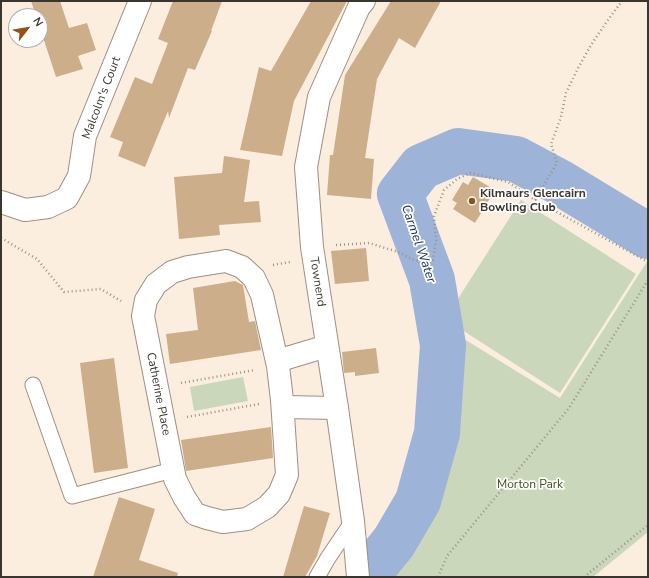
<!DOCTYPE html>
<style>
body{margin:0}
#map{position:relative;width:649px;height:578px;overflow:hidden;background:#fbeedf;font-family:"Nunito Sans",sans-serif}
canvas{display:block}
.frame{position:absolute;inset:0;border:2px solid #3a352f;pointer-events:none}
.north{position:absolute;left:8px;top:8px;width:40px;height:40px;box-sizing:border-box;background:#fff;border:1px solid #b0aeac;border-radius:50%;rotate:59deg;font-size:11px;font-weight:700;line-height:16px;text-align:center;color:#3a352f}
.north::after{content:'';display:block;margin:auto;width:14px;height:18px;background:#92531a;clip-path:polygon(50% 0,100% 100%,50% 72%,0 100%)}
</style>
<div id="map">
<canvas width="649" height="578"></canvas>
<div class="frame"></div>
<div class="north">N</div>
</div>
<script>
const context = document.querySelector('canvas').getContext('2d');
context.lineJoin = 'round';
function paint(path, color) { context.fillStyle = color; context.fill(path, 'evenodd'); }
const shape = rows => new Path2D(rows.map(r => 'M' + r).join(''));
function strokePath(path, color, width, dash) { context.strokeStyle = color; context.lineWidth = width; context.lineCap = dash ? 'butt' : 'round'; context.setLineDash(dash || []); context.stroke(path); }
function label(font, color, halo, rows, align = 'center') {
  context.font = font + ' "Nunito Sans",sans-serif'; context.lineWidth = 3.5; context.setLineDash([]); context.textBaseline = 'middle'; context.strokeStyle = halo; context.fillStyle = color; for (const [text, x, y, turn = 0] of rows) {
    context.save(); context.translate(x, y); context.rotate((+turn || 0) * Math.PI / 180); context.textAlign = isNaN(turn) ? turn : align; if (halo) context.strokeText(text, 0, 0); context.fillText(text, 0, 0); context.restore();
  }
}
paint(shape([
 [521,200,636,274,560,393,445,319],
 [648,260,648,532,593,577,387,577,391,562,417,528,454,422,456,334,560,398],
 [243,377,248,401,194,411,190,387]
]), '#cbd7bb');
strokePath(shape([
 [377,563,394,542,418,501,437,433,443,345,432,280,400,194,421,167,458,151,516,159,559,182,648,236]
]), '#9db3d8', 46);
paint(shape([
 [31,1,60,1,69,28,87,23,96,50,78,56,83,69,56,77,40,28,40,16,36,16],
 [173,1,222,1,211,31,212,31,195,70,188,68,169,118,168,111,145,167,118,156,123,142,110,137,135,77,152,84,168,43,158,39],
 [311,1,347,1,294,101,282,156,240,150,259,67,271,71],
 [391,1,441,1,415,48,399,38,377,79,365,158,374,159,371,199,327,195,330,155,333,155,345,75],
 [224,156,250,160,244,202,259,201,261,222,219,225,220,235,179,239,174,177,222,173],
 [473,177,495,190,475,223,453,209,457,203,452,200,463,182,468,185],
 [366,248,369,281,335,284,331,251],
 [235,281,243,285,249,322,255,321,261,350,170,364,166,334,198,330,193,288],
 [376,348,379,373,355,376,355,372,344,373,342,352],
 [114,358,128,468,94,473,80,363],
 [271,427,273,458,186,471,181,440],
 [119,497,155,509,139,560,178,573,177,577,93,577],
 [304,506,330,513,317,556,305,577,283,577]
]), '#ccae8b');
const service = shape([
 [33,385,72,496,173,470],
 [317,577,328,558,353,521]
]);
const minor = shape([
 [1,202,25,210,48,207,67,198,79,176,85,136,140,1],
 [226,261,242,267,254,278,262,295,278,366,282,400,287,475,279,494,267,507,247,519,223,522,207,518,195,514,184,497,175,479,143,316,146,300,156,284,172,272,188,267,226,261],
 [277,361,327,346],
 [283,407,337,408]
]);
const primary = shape([
 [358,577,353,521,337,408,312,247,306,167,319,97,359,7,364,1]
]);
strokePath(service, '#9c9082', 17);
strokePath(minor, '#9c9082', 24);
strokePath(primary, '#9c9082', 24);
strokePath(shape([
 [535,200,557,163,551,144,561,117,566,93,577,70,591,45,608,20,622,1],
 [1,238,37,259,64,292,101,289,121,301],
 [336,245,369,243,398,252,416,261,433,260,436,240,434,216,444,190,457,179,470,173,508,182,535,200,648,262],
 [273,265,290,262],
 [181,383,255,370],
 [187,417,259,404],
 [438,577,447,556,569,408,648,280],
 [584,577,648,525]
]), '#9b9287', 2.5, [1, 3]);
strokePath(service, '#fff', 15);
strokePath(minor, '#fff', 22);
strokePath(primary, '#fff', 22);
for (const [x, y, r, color] of [
 [472,201,4,"#92531a"]
]) { const dot = new Path2D(); dot.arc(x, y, r, 0, 2 * Math.PI); context.fillStyle = color; context.fill(dot); strokePath(dot, '#fff', 1.5); }
label('12px', '#3a352f', '#fff', [
 ["Malcolm's Court",102,98,-69],
 ["Townend",317,282,81],
 ["Catherine Place",158,394,79]
]);
label('bold 12px', '#3a352f', '#fff', [
 ["Kilmaurs Glencairn",480,194],
 ["Bowling Club",480,208]
], 'left');
label('12px', '#3d5113', '#fff', [
 ["Morton Park",530,485]
]);
label('italic 13px', '#16305e', '#fff', [
 ["Carmel Water",418,244,71]
]);
</script>
